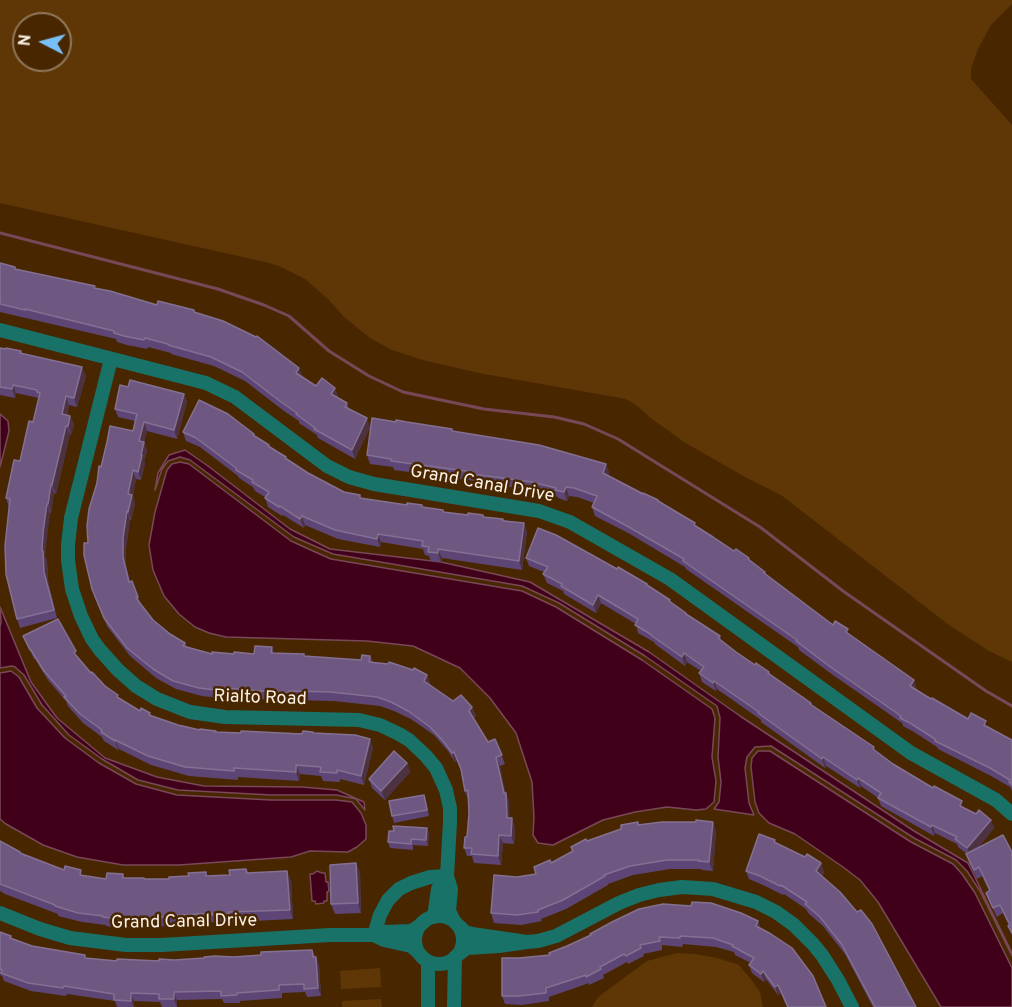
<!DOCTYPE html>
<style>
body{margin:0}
#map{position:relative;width:1012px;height:1007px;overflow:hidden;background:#482700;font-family:Overpass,sans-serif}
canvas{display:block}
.north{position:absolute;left:12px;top:12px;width:60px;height:60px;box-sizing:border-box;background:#482700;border:2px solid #90785c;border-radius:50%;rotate:276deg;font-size:16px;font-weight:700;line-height:24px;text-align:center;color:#fcf1e7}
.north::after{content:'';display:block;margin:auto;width:21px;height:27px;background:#78bff7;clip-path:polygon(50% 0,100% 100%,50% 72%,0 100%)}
</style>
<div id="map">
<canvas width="1012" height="1007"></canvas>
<div class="north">N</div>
</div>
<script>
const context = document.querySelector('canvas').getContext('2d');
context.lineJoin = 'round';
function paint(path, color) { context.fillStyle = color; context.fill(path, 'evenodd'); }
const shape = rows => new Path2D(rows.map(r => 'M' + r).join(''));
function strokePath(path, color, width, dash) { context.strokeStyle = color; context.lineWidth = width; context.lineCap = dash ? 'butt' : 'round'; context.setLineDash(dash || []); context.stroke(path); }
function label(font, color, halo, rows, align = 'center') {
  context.font = font + ' Overpass,sans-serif'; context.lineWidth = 5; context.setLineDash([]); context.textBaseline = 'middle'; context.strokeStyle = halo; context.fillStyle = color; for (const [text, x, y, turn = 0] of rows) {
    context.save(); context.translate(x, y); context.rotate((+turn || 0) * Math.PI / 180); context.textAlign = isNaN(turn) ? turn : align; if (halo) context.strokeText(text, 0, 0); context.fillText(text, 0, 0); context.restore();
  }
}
paint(shape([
 [0,0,1012,0,1012,4,991,25,978,49,971,69,971,79,1012,125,1012,662,989,651,949,625,781,495,745,477,684,442,652,419,636,405,626,399,479,373,423,360,392,350,370,338,344,317,328,299,305,279,279,266,261,261,0,203],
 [24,24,60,24,60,60,24,60],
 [677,953,695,954,717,958,739,965,753,982,760,992,763,1007,592,1007,598,997,647,961],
 [380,968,381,987,341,989,340,971],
 [381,999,382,1007,342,1007,342,1001]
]), '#5f3606');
const water = shape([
 [0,414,8,421,9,431,0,467,0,414],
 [185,450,208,466,290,529,330,549,441,562,530,582,649,652,740,716,914,831,968,863,1012,953,1012,956,980,891,967,871,956,860,914,838,771,746,755,747,747,757,745,768,749,803,754,815,714,809,719,802,721,782,718,757,720,718,717,706,645,656,559,603,522,586,333,554,294,537,190,460,180,457,168,461,162,469,155,490,158,473,169,455,185,450],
 [180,462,189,464,291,541,313,551,331,559,522,591,556,607,642,660,712,709,715,718,712,757,716,781,714,802,706,809,696,810,667,807,635,812,603,820,553,845,538,843,533,835,534,817,532,782,516,733,490,698,460,668,413,646,367,641,226,637,209,633,195,627,179,614,164,596,153,570,149,545,155,512,167,470,172,464,180,462],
 [0,607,31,682,57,718,105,758,157,777,204,786,302,787,337,790,364,802,365,810,356,799,352,798,336,795,271,795,178,790,138,780,102,759,69,735,42,705,24,675,15,667,12,666,0,668,0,627,1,622,0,607],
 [11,671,19,677,37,708,65,738,99,763,136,784,177,795,271,800,336,800,352,802,361,813,366,825,366,839,357,847,348,852,310,851,291,857,179,865,123,865,77,857,43,845,6,824,0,819,0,673,11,671],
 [758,751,770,751,911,842,953,864,962,874,975,893,1012,968,1012,1007,941,1007,878,902,860,880,843,867,795,834,769,823,759,813,755,802,751,767,752,758,758,751],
 [317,871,322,873,325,873,326,882,328,882,329,891,327,892,327,901,324,901,324,903,316,904,315,901,312,901,310,874,313,874,317,871]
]);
paint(water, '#41001a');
strokePath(water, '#794858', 1.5);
strokePath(shape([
 [0,233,218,289,264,305,289,316,329,351,369,376,403,392,484,409,554,417,584,424,618,439,760,527,843,591,986,691,1012,706]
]), '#794858', 3);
strokePath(shape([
 [0,330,206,383,235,397,327,466,349,477,374,484,539,511,570,522,670,579,911,753,996,800,1012,814],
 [111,359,71,518,68,545,68,560,72,589,81,616,92,639,100,650,118,670,136,686,157,699,190,712,225,717,359,720,380,725,399,734,409,740,426,756,436,768,446,790,450,808,450,822,447,876,451,889,449,911,454,921],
 [0,913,40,929,70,938,126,945,162,945,330,935,374,935,384,932,410,931,415,929,424,922],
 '415 940a24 24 0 1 1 48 0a24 24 0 1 1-48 0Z',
 [434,917,438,889,447,876],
 [459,926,465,932,472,934,527,942,499,946,467,948,459,954],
 [374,935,380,915,388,900,399,889,411,883,430,877,447,876],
 [374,935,384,940,411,946,418,952],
 [527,942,538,941,556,936,619,903,639,895,659,890,682,887,713,889,756,902,776,912,794,925,813,944,822,955,838,980,852,1007],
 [428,961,428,1007],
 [454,1007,455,957]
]), '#187268', 14);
paint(shape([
 [0,263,15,267,16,270,96,289,157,305,195,313,316,386,335,388,338,397,338,398,347,403,349,409,370,427,355,459,318,438,317,435,299,423,299,421,284,411,245,381,214,366,171,354,171,353,148,347,147,349,127,345,117,342,116,339,0,312],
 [0,348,21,351,22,353,86,376,77,407,69,405,67,416,70,416,74,425,71,435,70,434,56,494,54,493,51,513,50,513,46,540,45,556,47,560,48,581,57,618,20,628,17,619,9,507,6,498,20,461,33,422,39,398,16,393,15,398,0,395],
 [128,387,184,394,187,402,177,439,147,431,144,442,147,451,144,461,145,464,141,480,136,479,133,496,135,504,131,520,130,520,126,547,126,566,130,581,132,581,141,605,153,620,170,634,185,643,187,647,212,654,254,654,272,647,274,653,304,656,361,660,370,656,373,662,427,675,430,684,430,685,453,701,472,707,476,716,473,718,488,742,495,739,505,764,500,766,505,793,509,801,509,818,515,827,514,844,503,843,501,865,474,863,472,856,467,856,464,848,467,837,469,814,468,799,465,791,461,771,457,761,455,762,448,751,434,735,411,719,394,711,380,706,334,701,292,700,292,701,227,697,227,699,202,696,176,689,156,678,130,656,107,626,95,598,92,589,88,543,101,467,133,431,135,421,118,417,115,409],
 [452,429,453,432,606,464,609,473,608,475,659,501,734,551,750,560,765,572,766,575,833,625,850,635,917,689,916,690,968,719,988,728,1012,740,1012,791,1010,787,993,777,938,749,937,747,914,732,903,726,902,723,833,675,799,650,798,647,686,569,685,567,630,534,595,516,592,507,594,503,577,497,569,496,567,501,558,498,558,497,535,490,476,483,475,481,394,470,393,467,370,464,367,455],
 [183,432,254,434,255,436,286,457,287,459,308,473,344,492,361,498,407,505,422,505,423,508,443,510,444,512,484,517,524,523,527,532,522,570,442,558,441,562,431,561,429,556,425,555,423,549,381,542,380,547,338,539,305,525,304,528,283,515,282,516,268,507,265,497,255,491,253,487,239,478,238,476,200,447,186,441],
 [526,558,648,586,686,613,687,615,720,636,721,640,736,652,770,674,893,764,965,808,991,820,994,828,977,849,1012,852,1012,936,1008,926,1009,926,1003,913,997,917,989,901,986,893,989,891,982,876,977,879,969,863,967,854,958,847,957,844,935,833,934,836,881,806,878,798,861,786,860,788,826,766,825,768,761,722,761,720,717,689,716,691,702,682,699,673,701,671,687,662,685,666,655,644,654,642,638,633,636,624,601,603,596,613,564,594,563,591,547,583,543,574,544,572,529,566],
 [23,636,79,658,91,673,119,698,140,711,150,713,151,716,178,725,200,730,216,731,216,732,241,733,313,733,373,748,364,785,340,779,340,782,323,781,321,776,300,774,299,781,238,777,238,780,189,776,151,765,119,749,118,750,104,741,102,737,83,723,68,706,66,701,48,680,35,659,34,659],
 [407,763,410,772,385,800,372,788,369,779],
 [424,795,426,801,429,816,394,823,392,816],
 [638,822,639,825,716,831,713,871,702,870,701,869,670,869,633,875,608,884,608,885,566,909,541,919,542,921,521,925,494,923,491,913,517,877,536,874,551,863,572,851,571,847,621,829],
 [427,828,429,834,428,846,413,845,413,850,390,848,388,842,394,831],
 [0,841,20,852,21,853,64,870,83,876,106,879,169,879,206,872,207,876,230,875,246,869,248,873,291,880,293,919,232,922,232,923,216,924,215,922,170,925,170,926,123,928,106,926,106,925,82,922,58,916,58,914,5,894,0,891],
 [776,843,805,857,821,863,824,872,822,876,916,1007,873,1007,845,954,823,926,808,913,806,909,784,894,783,895,763,885,749,879,746,871],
 [356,863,360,873,361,913,335,914,331,904],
 [758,921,761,929,826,1007,787,1007,781,993,778,995,766,979,764,982,752,973,749,965,751,963,735,955,734,952,716,947,683,944,682,947,662,945,662,950,643,954,644,956,628,964,627,962,603,975,604,978,589,985,589,983,549,997,549,1001,522,1005,505,1004,502,996,519,958,550,955],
 [0,932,11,936,12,939,32,946,86,958,117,961,159,961,174,960,261,955,312,950,319,965,321,996,307,997,305,992,282,993,282,998,240,1001,240,1003,224,1003,222,999,177,1000,177,1007,162,1007,160,1002,134,1001,134,1007,117,1007,115,1001,67,994,66,996,31,991,4,981,2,976,0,975]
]), '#5d4676');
paint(shape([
 [82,367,86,376,77,407,74,398],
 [299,368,303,377,296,373],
 [13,385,16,393,15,398,12,389],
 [335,388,338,397,334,403,331,394],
 [184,394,187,402,177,439,174,430],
 [66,396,69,405,65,423,62,414],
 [70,416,74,425,71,435,68,426],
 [367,418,370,427,355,459,352,450],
 [144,422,147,431,144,442,147,451,144,461,145,464,141,480,138,472,139,441],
 [66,426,70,434,56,494,52,485],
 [606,464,609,473,606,481,603,473],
 [133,470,136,479,133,496,135,504,131,520,128,512,128,494],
 [51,485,54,493,51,513,48,504],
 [566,487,569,496,567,501,564,492],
 [47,504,50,513,45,556,47,560,48,581,57,618,44,572,42,551],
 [127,511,130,520,126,547,126,566,132,591,129,582,123,557,123,538],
 [302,516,305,525,304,528,300,519],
 [524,523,527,532,522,570,519,561],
 [378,534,381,542,380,547,377,539],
 [438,549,442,558,441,562,438,553],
 [598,595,601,603,596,613,593,605],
 [684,653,687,662,685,666,682,657],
 [427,675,430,684,428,689,424,681],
 [914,680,917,689,913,695,910,686],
 [714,681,717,689,716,691,713,683],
 [472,707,476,716,472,719,469,711],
 [370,739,373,748,364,785,361,776],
 [115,740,119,749,118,750,115,741],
 [454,752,457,761,455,762,452,753],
 [496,757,500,766,506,794,506,793,509,801,510,827,507,818,504,793],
 [823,757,826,766,825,768,822,759],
 [407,763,410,772,385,800,381,791],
 [296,765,300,774,299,781,296,772],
 [858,778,861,786,860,788,857,780],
 [512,818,515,827,514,844,511,836],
 [991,820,994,828,970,857,967,848],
 [713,822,716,831,713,871,709,862],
 [932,825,935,833,934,836,931,827],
 [427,828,429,834,428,846,426,840],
 [499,835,503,843,501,865,498,856],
 [356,863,360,873,361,913,358,903],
 [821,863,824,872,819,880,816,871],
 [287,871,291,880,293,919,290,910],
 [758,921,761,930,756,926],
 [316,957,319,965,321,996,318,988],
 [763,971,766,979,764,982,761,974],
 [778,985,781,993,778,995,775,987],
 [174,992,177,1000,177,1007,174,999],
 [131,993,134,1001,134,1007,131,1001]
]), '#4d3241');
const building = shape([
 [0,263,15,267,15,269,95,286,94,288,110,291,157,305,158,301,194,310,194,312,223,321,256,337,257,336,299,368,296,373,316,386,322,378,335,388,331,394,347,403,345,407,367,418,352,450,314,429,315,428,296,414,297,413,281,402,242,372,211,357,168,345,168,344,145,338,144,340,124,336,114,333,114,331,25,309,25,310,0,304,0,263],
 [0,348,6,349,6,348,21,351,20,353,82,367,74,398,66,396,62,414,70,416,68,426,66,426,52,485,51,485,48,504,47,504,43,532,42,551,43,551,44,572,54,610,17,619,6,574,5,546,10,499,6,498,14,460,20,461,29,421,33,422,40,393,37,392,37,390,13,385,12,389,0,387,0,348],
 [130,380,184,394,174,430,144,422,139,441,144,442,141,455,142,455,138,472,133,470,128,494,132,495,128,512,127,511,123,538,123,557,129,582,132,581,138,597,136,598,153,620,170,634,185,643,183,646,212,654,212,652,234,654,234,652,254,654,255,646,272,647,271,653,304,654,304,656,361,660,362,655,370,656,369,662,388,664,389,662,413,670,414,668,427,675,424,681,453,701,461,695,472,707,469,711,488,742,495,739,502,755,496,757,504,793,506,793,507,818,512,818,511,836,499,835,498,856,471,854,472,848,464,848,465,837,467,837,469,814,468,790,465,791,461,769,454,752,452,753,444,742,430,727,408,711,391,702,377,697,330,692,289,691,289,693,224,688,224,691,199,688,173,681,153,669,127,648,104,618,92,589,84,555,84,543,88,543,87,526,89,509,97,483,99,466,101,467,107,442,110,426,133,431,137,414,115,409,120,385,128,387,130,380],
 [199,400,228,414,254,434,253,435,269,445,268,446,286,457,285,458,308,473,344,492,360,495,360,498,407,505,407,503,422,505,422,507,443,510,443,512,468,515,468,513,483,515,483,517,503,519,503,521,524,523,519,561,438,549,438,553,428,552,429,547,422,546,423,541,378,534,377,539,335,530,302,516,300,519,280,506,279,507,265,498,269,492,252,482,253,480,236,470,236,468,196,438,183,432,199,400],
 [372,418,396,422,396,420,407,422,452,429,452,431,539,445,606,464,603,473,643,494,643,493,658,500,658,501,695,523,694,525,713,537,734,551,736,549,749,558,748,559,765,572,764,573,833,625,835,621,848,629,846,632,914,680,910,686,931,699,932,698,968,719,971,713,986,721,984,725,1012,740,1012,785,1009,782,1010,780,990,768,935,741,935,739,910,723,900,718,901,716,829,666,796,641,797,640,683,561,684,559,627,526,592,507,597,496,574,488,566,487,564,492,555,490,556,488,532,482,472,474,473,472,391,461,391,459,367,455,372,418],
 [538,528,556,535,617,569,618,567,647,584,647,585,670,600,669,601,686,613,686,614,720,636,718,638,736,652,755,665,756,663,769,672,768,673,811,703,810,704,874,747,873,749,893,764,933,788,934,786,962,801,960,806,976,814,979,810,991,820,967,848,955,839,957,837,932,825,931,827,878,798,881,793,858,778,857,780,823,757,822,759,758,713,759,712,714,681,713,683,699,673,704,667,684,653,682,657,652,636,652,635,635,625,638,619,598,595,593,605,561,586,562,584,543,574,548,567,526,558,538,528],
 [58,619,76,651,74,653,91,673,92,672,105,686,118,695,117,697,140,711,141,708,150,713,149,715,178,725,200,730,200,729,216,731,215,732,241,733,241,731,302,734,303,731,313,732,313,733,355,735,370,739,361,776,337,770,337,773,320,772,321,767,296,765,296,772,234,768,234,771,185,767,148,756,115,740,115,741,101,732,102,730,80,714,64,697,66,696,44,671,31,650,30,650,23,636,58,619],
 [394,751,407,763,381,791,369,779,394,751],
 [424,795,427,810,392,816,389,801,424,795],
 [696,820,713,822,709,862,698,861,699,860,667,860,630,866,604,875,605,876,563,900,538,910,538,912,517,915,491,913,494,875,517,877,536,874,534,867,550,860,551,863,573,851,571,847,586,839,587,841,621,829,621,825,638,822,638,825,662,822,696,822,696,820],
 [393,826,427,828,426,840,411,839,411,844,388,842,389,831,394,831,393,826],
 [759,834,775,840,774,842,805,857,807,854,821,863,816,871,840,892,857,912,861,910,872,924,916,1007,875,1007,842,945,820,917,805,904,807,902,781,885,780,886,760,876,746,871,759,834],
 [1003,835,1012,852,1012,933,1008,926,1010,925,1000,905,993,908,986,893,990,890,979,867,974,870,966,854,1003,835],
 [0,841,20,852,20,853,64,870,65,866,81,870,80,875,106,879,107,873,123,874,123,878,144,878,144,879,169,879,169,877,189,876,188,873,206,872,206,876,230,875,229,870,246,869,247,873,287,871,290,910,228,912,229,914,212,915,212,913,166,916,166,917,119,919,103,917,103,916,78,913,55,906,55,905,0,884,0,841],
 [356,863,358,903,331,904,330,865,356,863],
 [692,902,711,903,741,913,758,921,756,926,771,934,792,948,813,976,826,1007,788,1007,778,985,775,987,763,971,761,974,749,965,754,958,732,946,733,945,713,938,680,936,680,938,659,937,660,941,640,945,641,948,626,956,624,954,600,967,601,969,586,977,586,975,546,988,546,993,519,996,502,996,502,958,519,958,550,955,549,953,567,946,591,935,590,934,612,922,639,909,663,904,691,906,692,902],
 [0,932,11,936,10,938,32,946,85,955,85,958,117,961,117,959,159,961,159,959,174,960,204,958,204,957,215,956,234,957,261,955,261,952,312,950,313,957,316,957,318,988,304,989,304,984,279,985,279,990,237,993,237,995,221,996,221,991,174,992,174,999,159,999,159,994,131,993,131,1001,114,1000,114,994,64,986,63,988,28,983,1,973,2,970,0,969,0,932]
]);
paint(building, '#6e5882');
strokePath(building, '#847092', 1.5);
label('18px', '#fcf1e7', '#482700', [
 ["Grand Canal Drive",482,485,10],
 ["Rialto Road",260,699,2],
 ["Grand Canal Drive",184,923,-1]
]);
</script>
